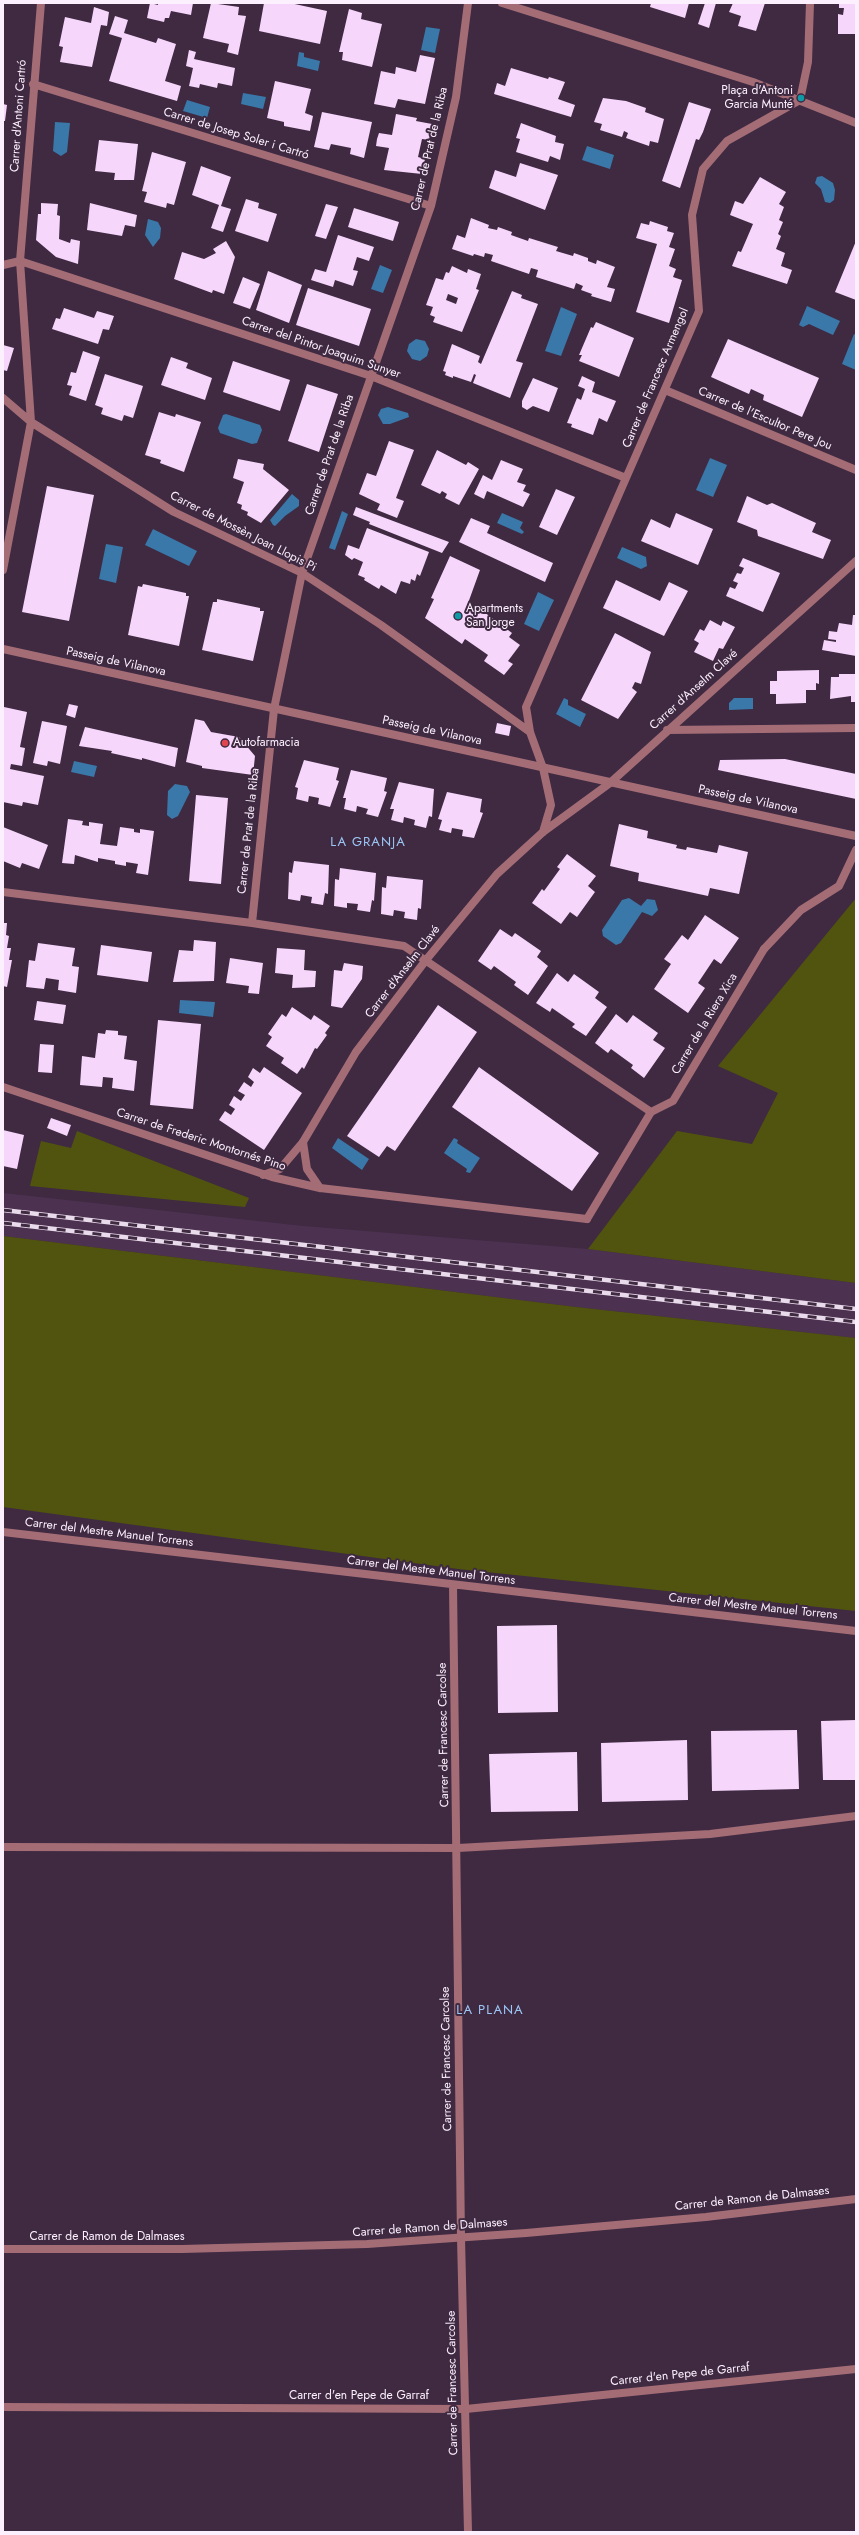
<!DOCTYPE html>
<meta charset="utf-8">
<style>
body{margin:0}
#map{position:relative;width:859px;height:2535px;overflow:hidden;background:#3f2a42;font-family:Jost,sans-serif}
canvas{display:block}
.frame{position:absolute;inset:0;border:4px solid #fceffe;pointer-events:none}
</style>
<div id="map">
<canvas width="859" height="2535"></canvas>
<div class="frame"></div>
</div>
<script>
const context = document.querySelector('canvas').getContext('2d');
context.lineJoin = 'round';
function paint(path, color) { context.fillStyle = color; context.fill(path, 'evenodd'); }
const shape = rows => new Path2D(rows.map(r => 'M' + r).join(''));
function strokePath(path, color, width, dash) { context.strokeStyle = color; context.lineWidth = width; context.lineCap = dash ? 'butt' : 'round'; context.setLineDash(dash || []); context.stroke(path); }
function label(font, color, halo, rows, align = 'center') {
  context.font = font + ' Jost,sans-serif'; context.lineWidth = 4; context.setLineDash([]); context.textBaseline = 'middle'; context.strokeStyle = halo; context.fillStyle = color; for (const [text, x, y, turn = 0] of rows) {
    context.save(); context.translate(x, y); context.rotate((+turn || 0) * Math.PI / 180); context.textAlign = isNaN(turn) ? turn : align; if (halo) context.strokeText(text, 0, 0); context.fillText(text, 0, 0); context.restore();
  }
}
paint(shape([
 [3,1193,303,1226,588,1249,856,1283,856,1338,576,1307,3,1236]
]), '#4c3250');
paint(shape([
 [856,898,856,1283,588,1249,677,1131,752,1144,778,1093,718,1066],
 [77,1131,249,1198,245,1207,30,1186,41,1141,71,1148],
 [3,1236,576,1307,856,1338,856,1611,458,1569,3,1507]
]), '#51540e');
paint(shape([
 [426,27,440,29,435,53,421,50],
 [299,52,304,53,304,57,320,61,318,71,297,66],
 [243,93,266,97,263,109,241,104],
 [187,100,210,107,207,118,183,111],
 [55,122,70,123,67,152,61,156,53,151],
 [587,146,614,155,610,169,582,160],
 [822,176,833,183,835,190,834,200,830,203,825,202,821,189,815,183,817,177],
 [148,219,158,222,161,228,160,238,153,247,145,235],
 [380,265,392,270,383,293,371,289],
 [807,306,840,321,833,335,809,324,803,327,799,325],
 [561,307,577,314,561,356,545,351],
 [854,334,856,335,856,370,842,364],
 [416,339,425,341,429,349,427,356,420,361,412,359,407,351,409,344],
 [388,407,408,413,409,417,390,424,383,424,378,415,381,409],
 [226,414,260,425,262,430,257,443,252,444,220,433,218,428,223,415],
 [710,458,727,465,713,497,696,490],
 [292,494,299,500,299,506,285,516,275,526,273,525,270,520],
 [342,511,348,514,335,550,329,548],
 [502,513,523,522,520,528,524,532,522,534,497,523],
 [153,529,197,551,189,566,145,545],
 [106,544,123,547,116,583,99,579],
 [622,547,646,557,647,566,641,569,617,558],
 [538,592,554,600,539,631,524,624],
 [564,698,568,700,568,705,586,714,580,727,556,714],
 [734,698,753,698,753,709,729,710,729,703],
 [74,761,97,766,94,777,71,772],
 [175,784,187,786,190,792,178,816,172,819,167,815,168,791],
 [629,898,641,906,647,899,655,900,658,910,652,916,642,912,621,943,616,945,603,936,602,930,622,900],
 [180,1000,215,1002,213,1017,179,1013],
 [338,1138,369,1159,362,1170,332,1148],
 [454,1138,458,1140,457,1143,480,1158,470,1173,466,1172,467,1169,444,1153]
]), '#3a78a9');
paint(shape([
 [150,3,158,5,158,3,193,3,191,15,171,11,169,18,165,18,164,22,147,18],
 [211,3,239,7,238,15,246,16,238,55,227,52,229,44,203,38],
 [264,3,290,3,327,11,320,44,259,31],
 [651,3,689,3,685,18,650,7],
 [705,3,716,3,709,28,698,24],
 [733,3,765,3,756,31,738,26,741,16,729,12],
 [839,3,856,3,856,34,838,34,838,14,843,15,844,8,839,8],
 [94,7,109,12,107,26,101,25,92,67,60,62,63,47,59,46,65,17,91,23],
 [349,9,362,13,361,19,382,24,372,67,342,60,343,52,339,52],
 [115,16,128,20,124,33,156,43,158,38,176,44,165,81,181,86,177,101,109,81,122,38,109,34],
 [189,50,196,52,194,59,235,68,232,86,218,83,217,88,200,84,199,88,189,86,193,68,186,66],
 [420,55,435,58,425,104,398,99,395,108,374,104,381,71,395,74,396,67,416,72],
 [511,68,548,79,549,77,565,82,558,99,575,105,571,117,494,94,497,83,505,86],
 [275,81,311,89,305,113,313,116,310,131,284,126,284,122,267,118],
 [603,98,626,101,646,108,645,112,664,119,658,143,650,141,649,146,626,138,628,133,624,131,622,137,600,130,602,124,594,122],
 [689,102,711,109,703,132,699,140,696,139,680,188,662,181],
 [3,104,7,105,5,121,3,121],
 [322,112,372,122,364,158,350,154,351,148,331,144,329,150,314,147],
 [396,114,417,118,416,121,432,124,429,140,422,139,418,157,425,159,422,174,384,170,389,148,376,146,377,139,379,133,392,135],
 [521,123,556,136,555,142,564,144,560,160,550,156,548,162,516,152,520,139,516,138],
 [99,140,138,144,134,180,114,180,115,173,95,171],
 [152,152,186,162,174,205,167,203,166,208,144,202,147,192,142,191],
 [520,163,558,175,545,210,489,188,495,170,516,177],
 [201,166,231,177,221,206,231,209,223,232,211,228,219,205,192,195],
 [760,177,786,192,779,204,784,207,779,220,783,222,778,234,781,236,776,249,785,253,781,266,792,270,787,284,732,266,738,251,741,252,753,224,730,215,735,201,743,204],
 [246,199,259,203,258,208,277,214,268,242,235,231],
 [41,203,58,204,57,215,60,216,59,239,70,243,71,239,80,241,78,264,56,257,36,240,38,214,41,214],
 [90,203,137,215,135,227,125,225,122,236,87,230],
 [326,204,338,207,326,239,315,236],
 [354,208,399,222,393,241,348,227],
 [471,218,489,225,488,228,497,230,498,227,512,232,511,235,528,241,529,238,558,247,556,251,573,256,574,253,588,258,588,261,596,264,597,260,615,267,607,287,615,289,611,302,591,296,592,294,581,290,583,286,576,283,574,289,536,277,538,270,531,268,529,274,491,261,493,255,485,253,484,257,474,254,473,256,452,249,457,235,465,238],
 [650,221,668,227,667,231,674,233,669,247,675,249,669,266,676,269,673,277,682,280,669,323,636,312,657,244,636,238,641,223,649,225],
 [338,235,374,247,369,261,357,257,353,270,358,271,353,286,335,280,333,287,311,280,315,269,326,272],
 [226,241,235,257,224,294,213,290,212,293,174,279,182,252,204,259,216,253,213,249],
 [856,241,856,300,835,292],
 [452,266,467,273,468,269,481,274,476,289,479,290,462,332,433,322,435,317,430,315,433,307,426,305,436,278,443,280,446,272,449,273],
 [448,294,458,298,456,304,446,300],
 [268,271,302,285,289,323,256,310],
 [243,277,260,284,250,309,233,303],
 [308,288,371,309,359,346,296,325],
 [512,291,522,295,521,298,538,304,516,361,523,363,510,398,473,383,476,375,474,374,471,382,453,376,453,378,445,375,446,372,443,371,452,344,480,356,478,362,481,364],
 [64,308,94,318,97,311,114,316,109,330,103,329,98,344,52,329,56,318,60,319],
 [596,322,634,338,619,377,579,361,582,355,579,355,591,327,593,328],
 [728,339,819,378,802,417,763,400,764,395,751,389,749,394,711,377],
 [3,345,14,348,7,371,3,370],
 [83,351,100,357,86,401,69,395,72,386,67,385,71,372,76,373],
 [171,357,188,363,186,368,212,378,205,400,161,385],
 [233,361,290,380,280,411,223,392],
 [105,374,143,386,133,418,124,415,122,421,101,414,103,408,95,405],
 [582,376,595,382,592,392,616,401,607,422,599,418,593,435,571,427,572,424,567,423,577,398,581,400,585,389,578,386],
 [533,378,558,388,549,412,533,406,527,410,522,407,522,401],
 [307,384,338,394,319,452,288,441],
 [159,412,175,417,176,414,201,422,184,472,160,463,161,460,145,455],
 [389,441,414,450,396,498,404,501,397,518,377,510,380,504,359,494,367,473,376,476],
 [437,450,466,465,468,462,479,469,459,505,445,498,447,494,442,491,440,494,421,485],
 [238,459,264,464,263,469,289,490,261,523,247,515,248,512,241,509,242,505,237,503,244,482,233,478],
 [501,460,523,469,517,482,526,485,523,491,530,494,523,507,487,491,484,499,474,494,483,475,492,480],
 [47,486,94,495,69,621,22,612],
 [556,489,575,497,557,535,539,527],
 [747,496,767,505,772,503,816,523,812,532,831,540,823,559,758,536,757,530,737,522],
 [356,507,449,542,442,553,369,524,370,522,353,515],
 [676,513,713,529,698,565,641,541,651,519,670,528],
 [471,518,490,526,487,533,553,563,545,582,459,542],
 [367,528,429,552,420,576,417,574,415,581,411,579,410,584,401,581,396,594,381,585,379,589,364,580,365,578,358,575,363,562,354,558,352,560,345,555,348,545,359,549],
 [450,556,480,570,467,606,477,614,480,609,512,633,509,637,520,645,508,661,513,664,504,675,484,661,488,655,465,639,462,644,425,618,434,599,431,598],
 [743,558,780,573,763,612,726,596,730,587,735,589,738,583,733,581,737,573,741,574,744,568,739,566],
 [616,580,660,601,669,582,688,591,664,636,603,608],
 [143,584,186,593,186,596,189,596,179,646,128,635,138,586,142,587],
 [217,599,260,608,260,611,264,611,253,661,202,650,213,602,217,602],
 [853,615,856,615,856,656,822,650,824,640,836,642,836,640,828,639,829,631,837,632,839,623,852,625],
 [710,620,721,626,723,621,735,627,723,649,719,648,713,661,694,652,699,643,694,640,700,629,704,631],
 [615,633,651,652,641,684,635,682,632,688,637,692,618,719,581,700],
 [819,670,819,684,816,683,816,690,806,690,806,703,776,704,776,694,770,694,770,681,777,681,777,671],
 [839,674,856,674,856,702,851,702,851,696,830,699,831,677,839,677],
 [69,704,78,706,75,718,66,715],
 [4,707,27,712,20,747,25,748,22,766,11,764,10,769,44,776,38,805,23,802,22,806,3,802],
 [195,719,204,721,211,732,239,737,255,756,253,775,202,768,202,766,186,762],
 [42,721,67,726,60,764,48,761,47,766,33,763],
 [497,723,511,726,509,736,495,733],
 [85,727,178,748,175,767,142,758,142,760,111,753,112,751,79,746],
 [785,759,856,774,856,799,718,770,720,760],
 [304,760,339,768,336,780,339,781,330,807,318,804,319,798,309,796,308,802,296,799,298,788,295,787],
 [351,770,387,778,384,791,387,792,378,817,366,814,368,809,357,806,356,812,344,809,346,798,343,798],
 [399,782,434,789,432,817,429,816,426,828,414,825,415,820,404,817,403,823,391,820,394,809,390,809],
 [447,792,482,799,480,812,483,813,474,838,462,836,463,830,452,828,451,833,439,830,442,820,438,819],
 [196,795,228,798,221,884,189,881],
 [68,819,83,821,82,825,89,826,89,822,103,824,100,844,117,846,120,827,134,829,134,832,140,833,140,829,154,831,148,875,136,873,138,864,126,862,126,866,115,864,115,861,98,858,98,862,75,855,74,864,62,863],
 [619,824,648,831,647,838,677,845,676,848,686,850,687,847,717,853,719,845,748,852,739,894,710,888,708,896,638,881,639,873,610,866],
 [3,827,48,845,39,869,22,863,20,868,3,861],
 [567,854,596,876,588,886,595,892,577,917,570,912,561,924,532,903,542,889,544,891,560,869,557,867],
 [294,861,329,865,328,894,325,893,323,905,311,903,312,897,301,895,300,901,288,899,289,872,292,873],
 [340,868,376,873,374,901,372,900,370,912,357,910,358,904,347,903,347,908,334,906,335,879,339,880],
 [387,876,423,880,421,909,418,908,417,920,404,918,405,912,394,910,393,916,381,914,382,887,386,888],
 [705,915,739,938,721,964,714,959,698,983,705,988,688,1013,654,989,671,964,664,959,682,935,688,940],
 [3,923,7,923,6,935,9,936,7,948,11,948,9,960,12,960,7,987,3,986],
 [500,929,512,937,515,933,541,951,537,957,548,966,528,995,514,985,516,982,494,966,491,970,478,961],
 [194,940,216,942,214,981,173,982,179,950,193,951],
 [38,943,75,948,72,966,79,967,76,993,58,990,59,980,46,978,44,989,26,987,29,960,35,961],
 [101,945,152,952,148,982,97,975],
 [277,948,305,950,304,970,316,971,315,987,292,988,293,975,275,973],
 [230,958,263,963,259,994,248,993,249,986,226,983],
 [344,963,363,966,362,979,342,1008,331,1006,334,970,342,971],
 [557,973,568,982,574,974,599,992,595,998,607,1007,586,1036,572,1027,575,1024,552,1008,550,1012,536,1003],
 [37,1001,66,1005,63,1024,34,1020],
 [438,1005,477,1032,395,1151,387,1146,379,1157,347,1136],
 [292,1007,311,1020,314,1015,330,1026,325,1033,327,1035,317,1049,315,1048,304,1069,302,1067,297,1074,281,1063,284,1058,266,1046,272,1037,268,1034,282,1014,286,1017],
 [616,1014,627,1023,633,1015,658,1033,653,1040,665,1048,644,1078,631,1068,633,1065,611,1049,608,1053,595,1043],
 [158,1020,201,1024,193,1109,150,1105],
 [106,1030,118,1031,118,1035,127,1036,124,1059,137,1061,134,1091,112,1088,113,1078,103,1077,102,1087,80,1085,82,1056,95,1058,98,1033,105,1034],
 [40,1044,54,1045,52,1073,38,1072],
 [264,1067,302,1093,264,1150,219,1120,225,1111,231,1115,235,1109,229,1105,234,1096,241,1101,245,1095,238,1091,244,1082,251,1087,254,1082,248,1077,253,1068,260,1073],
 [479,1067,599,1153,572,1191,452,1107],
 [51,1118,71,1125,67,1136,47,1128],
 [3,1130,24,1135,17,1169,3,1166],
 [557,1625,558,1712,498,1713,497,1626],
 [856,1720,856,1780,823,1780,821,1721],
 [797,1730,799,1789,712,1791,711,1731],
 [687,1740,688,1800,602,1802,601,1743],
 [577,1752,578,1811,491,1812,489,1754]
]), '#f6d6fb');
strokePath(shape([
 [764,949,801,910,839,886,856,850],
 [587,1219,651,1112]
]), '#a46d76', 8);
strokePath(shape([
 [33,84,431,206],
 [3,265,20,261,371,376,626,478],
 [665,390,856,470],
 [3,398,31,422,174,512,302,573,381,625,530,732],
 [3,570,31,422,20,261,41,3],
 [667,730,856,728],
 [543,832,551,805,543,768,530,732,526,707,699,311,692,215,703,169,727,141,800,100,808,62,810,3],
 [3,892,252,923,404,946,651,1112,673,1101,764,949],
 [252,923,274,709,302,573,431,206,456,97,468,3],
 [3,1087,272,1177,320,1188,587,1219],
 [303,1142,307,1169,320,1188],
 [263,1175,280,1169,303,1142,356,1052,426,960,497,874,543,832,610,783,856,561],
 [3,1532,856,1631],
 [453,1585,461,2238,468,2532],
 [3,1847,458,1848,710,1834,856,1816],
 [3,2407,466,2409,856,2369]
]), '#a46d76', 8);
strokePath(shape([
 [502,3,753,82,856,123],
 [3,649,856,836],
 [3,2249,182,2249,367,2244,526,2233,706,2217,856,2199]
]), '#a46d76', 8);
const rail = shape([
 [3,1210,856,1309],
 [3,1223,856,1322]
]);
strokePath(rail, '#e9dbeb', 4.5);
strokePath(rail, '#3f2a42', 3, [9]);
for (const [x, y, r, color] of [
 [801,98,4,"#0f9aa8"],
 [458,616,4,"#0f9aa8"],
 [225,743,4,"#e0444e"]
]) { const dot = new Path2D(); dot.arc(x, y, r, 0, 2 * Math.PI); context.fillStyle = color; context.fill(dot); strokePath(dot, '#3f2a42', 1.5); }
label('12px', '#fceffe', '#3f2a42', [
 ["Plaça d'Antoni",793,91,"right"],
 ["Garcia Munté",793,105,"right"],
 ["Apartments",466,609],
 ["San Jorge",466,623],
 ["Autofarmacia",233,743]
], 'left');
label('12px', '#fceffe', '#3f2a42', [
 ["Carrer d'Antoni Cartró",19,116,-86],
 ["Carrer de Josep Soler i Cartró",236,134,17],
 ["Carrer de Prat de la Riba",430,149,-77],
 ["Carrer del Pintor Joaquim Sunyer",321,348,19],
 ["Carrer de Francesc Armengol",656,378,-67],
 ["Carrer de l'Escultor Pere Jou",765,419,23],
 ["Carrer de Prat de la Riba",330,455,-71],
 ["Carrer de Mossèn Joan Llopis Pi",243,532,27],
 ["Passeig de Vilanova",116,662,12],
 ["Carrer d'Anselm Clavé",694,690,-42],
 ["Passeig de Vilanova",432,731,12],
 ["Passeig de Vilanova",748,800,12],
 ["Carrer de Prat de la Riba",249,831,-84],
 ["Carrer d'Anselm Clavé",403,972,-52],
 ["Carrer de la Riera Xica",705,1024,-59],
 ["Carrer de Frederic Montornés Pino",201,1140,18],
 ["Carrer del Mestre Manuel Torrens",109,1533,7],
 ["Carrer del Mestre Manuel Torrens",431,1571,7],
 ["Carrer del Mestre Manuel Torrens",753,1607,6],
 ["Carrer de Francesc Carcolse",444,1735,-91],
 ["Carrer de Francesc Carcolse",447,2059,-91],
 ["Carrer de Ramon de Dalmases",752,2199,-6],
 ["Carrer de Ramon de Dalmases",430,2228,-4],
 ["Carrer de Ramon de Dalmases",107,2237],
 ["Carrer d'en Pepe de Garraf",680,2375,-6],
 ["Carrer de Francesc Carcolse",453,2383,-91],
 ["Carrer d'en Pepe de Garraf",359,2396]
]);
context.letterSpacing = '1px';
label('13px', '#9cc6f5', '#3f2a42', [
 ["LA GRANJA",368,843],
 ["LA PLANA",490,2011]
]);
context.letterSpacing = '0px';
</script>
